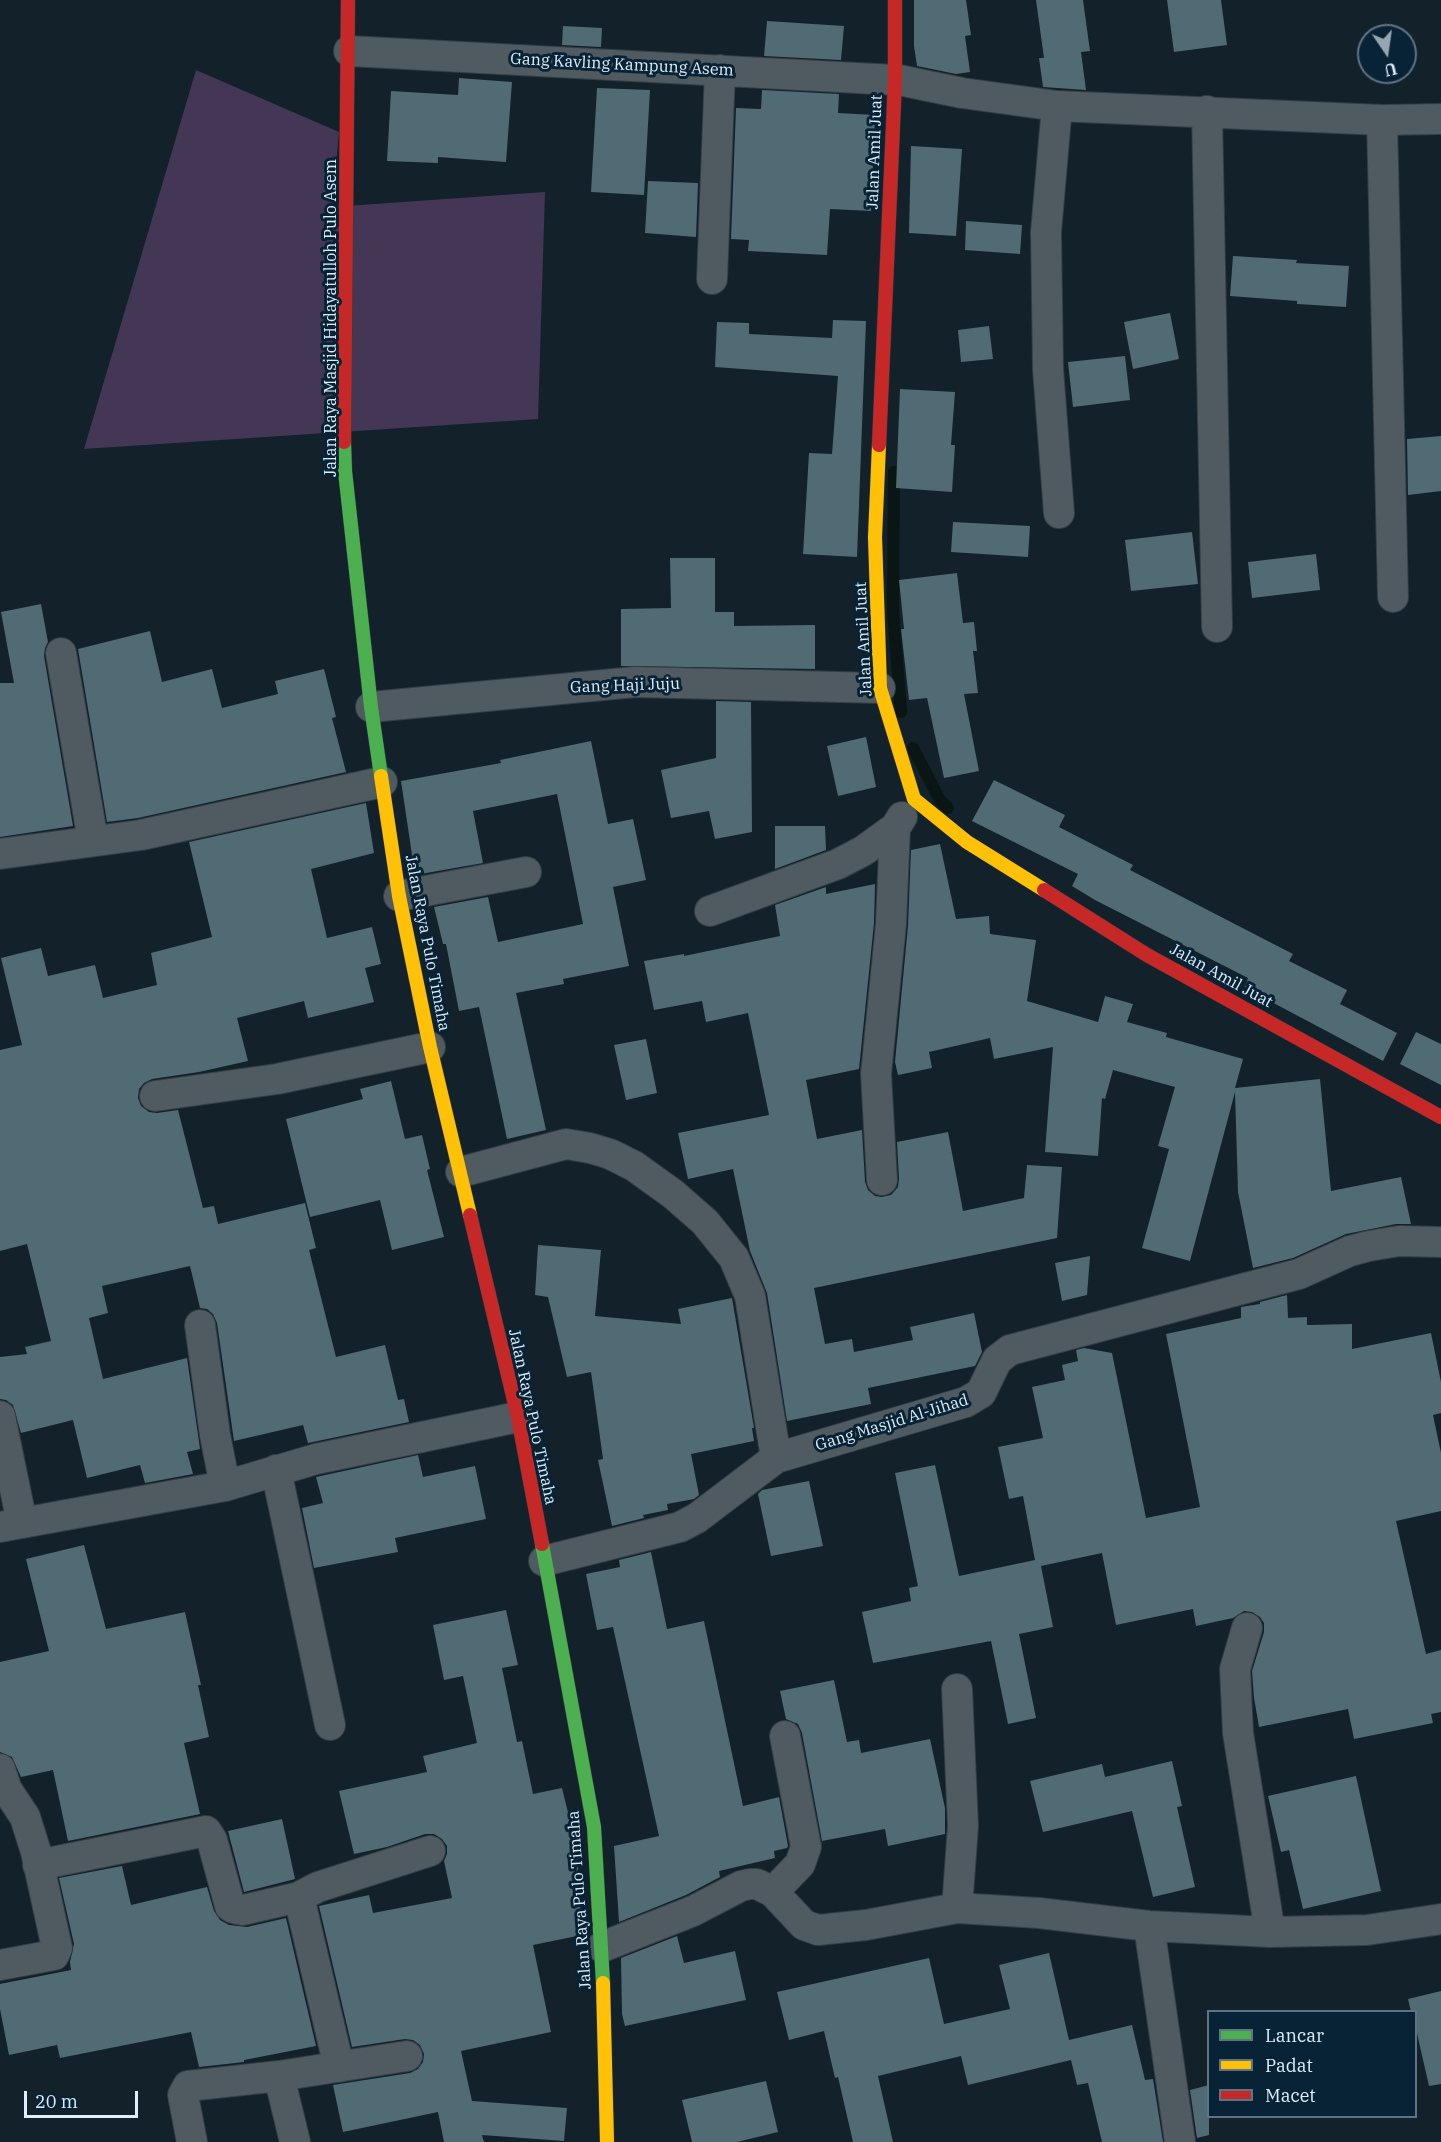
<!DOCTYPE html>
<style>
body{margin:0}
#map{position:relative;width:1441px;height:2142px;overflow:hidden;background:#12212a;font-family:"IBM Plex Serif",serif}
canvas{display:block}
.legend{position:absolute;left:1207px;top:2010px;width:210px;height:108px;box-sizing:border-box;background:#082335;border:2px solid #5e7484;margin:0;padding:8px 10px;list-style:none;font-size:18px;color:#deedfa}
.legend li{display:flex;align-items:center;gap:12px;height:30px}
.legend b{width:30px;border:2px solid #5e7484}
.north{position:absolute;left:1357px;top:24px;width:60px;height:60px;box-sizing:border-box;background:#082335;border:2px solid #5e7484;border-radius:50%;rotate:167deg;font-size:16px;font-weight:700;line-height:24px;text-align:center;color:#deedfa}
.north::after{content:'';display:block;margin:auto;width:21px;height:27px;background:#97a6b1;clip-path:polygon(50% 0,100% 100%,50% 72%,0 100%)}
.scale{position:absolute;left:24px;top:2091px;width:114px;height:27px;box-sizing:border-box;border:3px solid #deedfa;border-top:0;padding-left:8px;font-size:18px;line-height:21px;white-space:nowrap;color:#deedfa;-webkit-text-stroke:4px #082335;paint-order:stroke}
</style>
<div id="map">
<canvas width="1441" height="2142"></canvas>
<ul class="legend">
<li><b style="height:8px;background:#4caf50"></b>Lancar</li>
<li><b style="height:8px;background:#ffc107"></b>Padat</li>
<li><b style="height:8px;background:#c62828"></b>Macet</li>
</ul>
<div class="north">U</div>
<div class="scale">20 m</div>
</div>
<script>
const context = document.querySelector('canvas').getContext('2d');
context.lineJoin = 'round';
function paint(path, color) { context.fillStyle = color; context.fill(path, 'evenodd'); }
const shape = rows => new Path2D(rows.map(r => 'M' + r).join(''));
function strokePath(path, color, width, dash) { context.strokeStyle = color; context.lineWidth = width; context.lineCap = dash ? 'butt' : 'round'; context.setLineDash(dash || []); context.stroke(path); }
function label(font, color, halo, rows, align = 'center') {
  context.font = font + ' "IBM Plex Serif",serif'; context.lineWidth = 6; context.setLineDash([]); context.textBaseline = 'middle'; context.strokeStyle = halo; context.fillStyle = color; for (const [text, x, y, turn = 0] of rows) {
    context.save(); context.translate(x, y); context.rotate((+turn || 0) * Math.PI / 180); context.textAlign = isNaN(turn) ? turn : align; if (halo) context.strokeText(text, 0, 0); context.fillText(text, 0, 0); context.restore();
  }
}
paint(shape([
 [196,70,339,132,332,207,545,192,538,419,84,449]
]), '#433755');
strokePath(shape([
 [894,472,893,611,901,712],
 [913,748,940,800,948,808]
]), '#091614', 12);
paint(shape([
 [914,0,966,0,971,35,965,36,970,72,956,74,917,66,914,46],
 [1036,0,1083,0,1090,51,1081,52,1086,90,1043,87,1039,58,1044,58],
 [1167,0,1221,0,1227,45,1174,52],
 [767,21,844,26,841,60,764,56],
 [563,26,602,28,601,47,562,45],
 [459,78,512,82,506,162,438,157,438,163,387,161,391,91,458,95],
 [597,88,650,90,644,195,591,192],
 [762,90,839,94,838,113,875,115,871,211,830,209,827,255,748,251,749,240,731,239,736,108,761,109],
 [911,146,962,149,956,236,909,233],
 [648,181,698,183,696,237,645,233],
 [966,221,1022,225,1020,254,965,250],
 [1233,256,1297,260,1296,263,1349,266,1346,307,1297,304,1297,301,1230,296],
 [1170,313,1179,359,1133,369,1124,322],
 [833,320,866,321,857,557,803,554,809,453,832,454,838,376,715,367,717,322,749,323,749,334,832,338],
 [989,326,993,359,961,362,958,330],
 [1125,356,1130,400,1073,407,1068,362],
 [900,389,955,392,951,445,955,445,952,492,896,488],
 [1441,436,1441,491,1408,495,1407,439],
 [953,522,1030,526,1028,557,951,552],
 [1192,532,1198,584,1131,591,1125,540],
 [1316,554,1320,590,1252,598,1248,562],
 [670,558,715,558,715,612,734,612,734,626,815,625,815,669,621,666,621,609,671,608],
 [957,573,963,623,974,622,977,651,973,651,978,693,964,694,979,771,944,778,927,698,909,700,901,629,904,629,899,580],
 [41,604,48,642,45,648,44,656,73,826,0,837,0,683,14,683,1,612],
 [150,631,162,682,212,669,222,708,278,694,275,681,324,669,336,717,332,718,346,772,138,818,107,822,78,649],
 [716,701,751,702,752,832,715,839,709,811,671,818,661,770,716,758],
 [866,737,876,787,838,796,827,746],
 [591,741,608,824,633,819,646,880,613,887,629,966,563,979,564,984,516,993,546,1130,507,1139,479,1007,459,1011,446,944,443,944,434,907,488,897,498,942,583,924,557,794,473,811,483,863,415,875,401,781,501,763,500,760],
 [994,780,1065,815,1059,827,1133,865,1130,870,1293,954,1289,961,1347,990,1340,1004,1397,1033,1383,1061,1249,990,1245,987,1248,978,1095,900,1072,886,1078,874,972,821],
 [366,803,374,853,311,869,327,938,372,927,381,964,365,968,374,1002,308,1018,304,1001,237,1018,248,1061,199,1072,152,1079,144,1083,139,1089,138,1098,141,1106,149,1112,157,1113,178,1110,203,1208,214,1206,218,1224,305,1203,316,1248,309,1250,336,1357,385,1345,398,1400,404,1399,409,1422,308,1443,303,1425,234,1441,217,1323,213,1314,207,1309,200,1308,190,1266,102,1286,108,1313,89,1318,103,1379,187,1358,200,1449,187,1452,193,1474,145,1483,140,1465,87,1478,73,1420,21,1433,13,1405,6,1400,0,1399,0,1357,27,1354,25,1347,51,1341,27,1244,0,1251,0,1050,22,1045,1,958,41,948,48,976,95,965,103,998,157,985,151,953,212,937,189,842],
 [775,826,825,826,826,850,775,869],
 [940,844,956,919,989,916,990,934,1036,940,1027,1001,1098,1022,1105,996,1133,1004,1127,1022,1167,1033,1166,1037,1243,1059,1235,1088,1320,1079,1331,1191,1401,1177,1411,1224,1396,1224,1346,1234,1293,1258,1253,1268,1238,1192,1235,1092,1190,1261,1142,1248,1169,1149,1158,1146,1175,1087,1113,1070,1105,1099,1102,1098,1098,1156,1045,1152,1053,1047,994,1059,990,1038,929,1052,932,1068,898,1075,895,1062,908,926,911,850],
 [875,884,874,923,859,1069,806,1080,817,1139,862,1130,865,1182,868,1190,875,1196,882,1197,891,1195,898,1187,899,1179,897,1142,948,1132,963,1211,1024,1198,1027,1165,1062,1167,1057,1238,814,1288,825,1344,852,1339,854,1352,913,1340,910,1327,974,1313,982,1352,975,1366,868,1388,871,1404,787,1421,767,1293,750,1251,733,1169,688,1179,678,1133,769,1115,748,1013,706,1022,702,1001,654,1010,644,961,684,954,684,956,780,936,775,905,826,887,826,894],
 [1416,1032,1441,1044,1441,1085,1400,1064],
 [646,1039,657,1093,626,1100,614,1045],
 [391,1081,405,1139,422,1135,430,1169,427,1170,444,1237,392,1250,380,1200,310,1217,286,1119,363,1099,360,1089],
 [538,1245,601,1250,595,1316,681,1324,678,1309,732,1298,754,1428,752,1428,754,1441,691,1454,699,1495,694,1499,667,1504,668,1510,643,1515,644,1518,612,1526,598,1460,603,1459,591,1372,567,1377,548,1297,535,1295],
 [1090,1256,1087,1295,1062,1301,1055,1263],
 [1287,1295,1288,1318,1307,1317,1307,1325,1352,1324,1352,1349,1431,1333,1441,1382,1441,1413,1433,1415,1441,1453,1441,1511,1396,1521,1426,1654,1441,1650,1441,1712,1431,1714,1433,1723,1354,1739,1348,1709,1259,1727,1254,1698,1252,1671,1264,1632,1264,1623,1260,1617,1252,1612,1244,1611,1233,1618,1196,1626,1193,1609,1116,1625,1102,1553,1041,1566,1053,1627,1019,1634,1036,1718,1008,1724,991,1641,873,1663,862,1612,911,1601,909,1588,918,1586,895,1473,935,1465,959,1576,1035,1560,1023,1496,1009,1499,998,1447,1043,1438,1032,1387,1065,1380,1062,1365,1078,1361,1076,1350,1084,1348,1112,1353,1146,1518,1200,1507,1166,1334,1241,1318,1241,1307,1260,1304,1260,1302],
 [418,1455,423,1477,475,1466,486,1519,395,1538,398,1552,314,1568,302,1508,323,1503,316,1477],
 [809,1481,823,1546,771,1556,758,1494,762,1490],
 [84,1545,106,1629,185,1612,201,1685,198,1685,209,1737,184,1743,200,1814,68,1841,53,1770,21,1777,12,1757,0,1752,0,1662,49,1651,26,1559],
 [651,1552,667,1629,704,1621,743,1806,779,1797,788,1846,787,1848,774,1851,775,1858,719,1871,720,1877,686,1895,619,1922,614,1846,659,1836,613,1627,597,1630,586,1574,620,1567,619,1560],
 [506,1610,518,1665,502,1668,517,1742,522,1741,533,1794,562,1788,577,1849,582,1935,533,1945,551,2032,461,2051,472,2101,567,2108,564,2141,482,2135,484,2142,444,2142,438,2112,343,2132,333,2085,410,2073,418,2069,423,2062,424,2054,420,2045,413,2040,405,2039,352,2047,319,1906,369,1895,373,1913,452,1898,444,1861,447,1854,447,1846,442,1839,434,1834,425,1834,387,1847,354,1854,339,1791,427,1772,423,1756,477,1743,463,1676,444,1680,433,1625],
 [834,1680,847,1742,859,1740,861,1753,930,1739,945,1808,945,1834,888,1846,885,1829,822,1841,802,1733,798,1724,786,1719,780,1691],
 [1172,1761,1182,1806,1177,1807,1195,1887,1153,1897,1132,1811,1043,1832,1030,1781,1102,1764,1105,1777],
 [1356,1776,1381,1891,1303,1909,1289,1850,1281,1852,1268,1796],
 [282,1819,295,1879,244,1892,228,1831],
 [122,1866,131,1905,207,1887,214,1911,220,1920,229,1925,247,1927,286,1918,316,2046,244,2060,244,2062,199,2067,191,2032,60,2058,57,2045,9,2055,0,2009,0,1984,71,1970,70,1962,74,1944,59,1878],
 [677,1936,684,1963,735,1951,746,2000,625,2026,622,2014,621,1958],
 [1049,1953,1069,2040,1132,2025,1145,2080,1153,2079,1163,2142,1102,2142,1088,2083,1077,2085,1071,2060,968,2085,961,2056,878,2076,893,2142,853,2142,838,2077,835,2078,824,2031,789,2040,777,1992,929,1958,944,2024,1010,2009,999,1965],
 [1441,1991,1441,2084,1429,2086,1416,2029,1416,2012,1411,2012,1408,1999],
 [766,2081,778,2132,737,2142,692,2142,682,2100],
 [1209,2085,1209,2135,1197,2138,1190,2090]
]), '#506b73');
const street = shape([
 [349,51,895,80],
 [899,80,962,93,1057,106,1382,120,1441,119],
 [1057,106,1046,232,1048,369,1059,513],
 [1207,111,1217,627],
 [1382,120,1393,597],
 [712,279,720,70],
 [61,653,93,841],
 [371,707,635,682,880,688],
 [0,854,141,835,382,782],
 [399,896,526,872],
 [710,911,838,864,863,851,895,828,902,817],
 [155,1096,277,1079,430,1047],
 [461,1172,566,1144,590,1148,610,1154,634,1166,673,1194,705,1222,734,1258,750,1296,776,1458],
 [882,1180,876,1074,891,924,895,828],
 [200,1325,215,1435,225,1486],
 [0,1416,22,1523],
 [276,1470,330,1725],
 [0,1527,225,1486,316,1459,518,1417],
 [544,1561,680,1527,697,1518,776,1458,966,1402,981,1393,997,1360,1010,1350,1299,1274,1350,1251,1369,1246,1399,1241,1441,1242],
 [1247,1628,1235,1669,1238,1733,1270,1932],
 [0,1769,7,1790,25,1817,36,1852,57,1948,54,1955,0,1965],
 [38,1865,206,1831,212,1840,230,1906,233,1908,243,1910,299,1897],
 [773,1892,800,1864,806,1847,785,1736],
 [957,1908,963,1826,957,1689],
 [1149,1926,1180,2142],
 [602,1947,693,1911,741,1886,750,1884,757,1884,773,1892,804,1925,818,1930,866,1925,957,1908,1039,1913,1149,1926,1270,1932,1367,1930,1441,1919],
 [339,2067,299,1897,318,1887,430,1851],
 [192,2142,183,2095,188,2086,279,2076],
 [295,2142,279,2076,407,2056]
]);
const fast = shape([
 [344,442,345,471,371,707,381,776],
 [542,1544,594,1827,603,1983]
]);
const slow = shape([
 [879,445,875,537,880,688,914,799,967,842,1044,890],
 [381,776,399,896,430,1047,470,1215],
 [603,1983,607,2142]
]);
const jam = shape([
 [344,442,348,0],
 [879,445,895,80,895,0],
 [1044,890,1147,955,1441,1117],
 [470,1215,518,1417,542,1544]
]);
strokePath(street, '#333d45', 32);
strokePath(fast, '#333d45', 15);
strokePath(slow, '#333d45', 15);
strokePath(jam, '#333d45', 15);
strokePath(street, '#4f5a61', 30);
strokePath(fast, '#4caf50', 14);
strokePath(slow, '#ffc107', 14);
strokePath(jam, '#c62828', 14);
label('16px', '#deedfa', '#082335', [
 ["Gang Kavling Kampung Asem",622,65,3],
 ["Jalan Amil Juat",875,152,-88],
 ["Jalan Raya Masjid Hidayatulloh Pulo Asem",331,318,-90],
 ["Jalan Amil Juat",864,639,-93],
 ["Gang Haji Juju",625,686,-2],
 ["Jalan Raya Pulo Timaha",427,943,79],
 ["Jalan Amil Juat",1221,976,29],
 ["Jalan Raya Pulo Timaha",532,1417,78],
 ["Gang Masjid Al-Jihad",892,1423,-17],
 ["Jalan Raya Pulo Timaha",580,1900,-94]
]);
</script>
